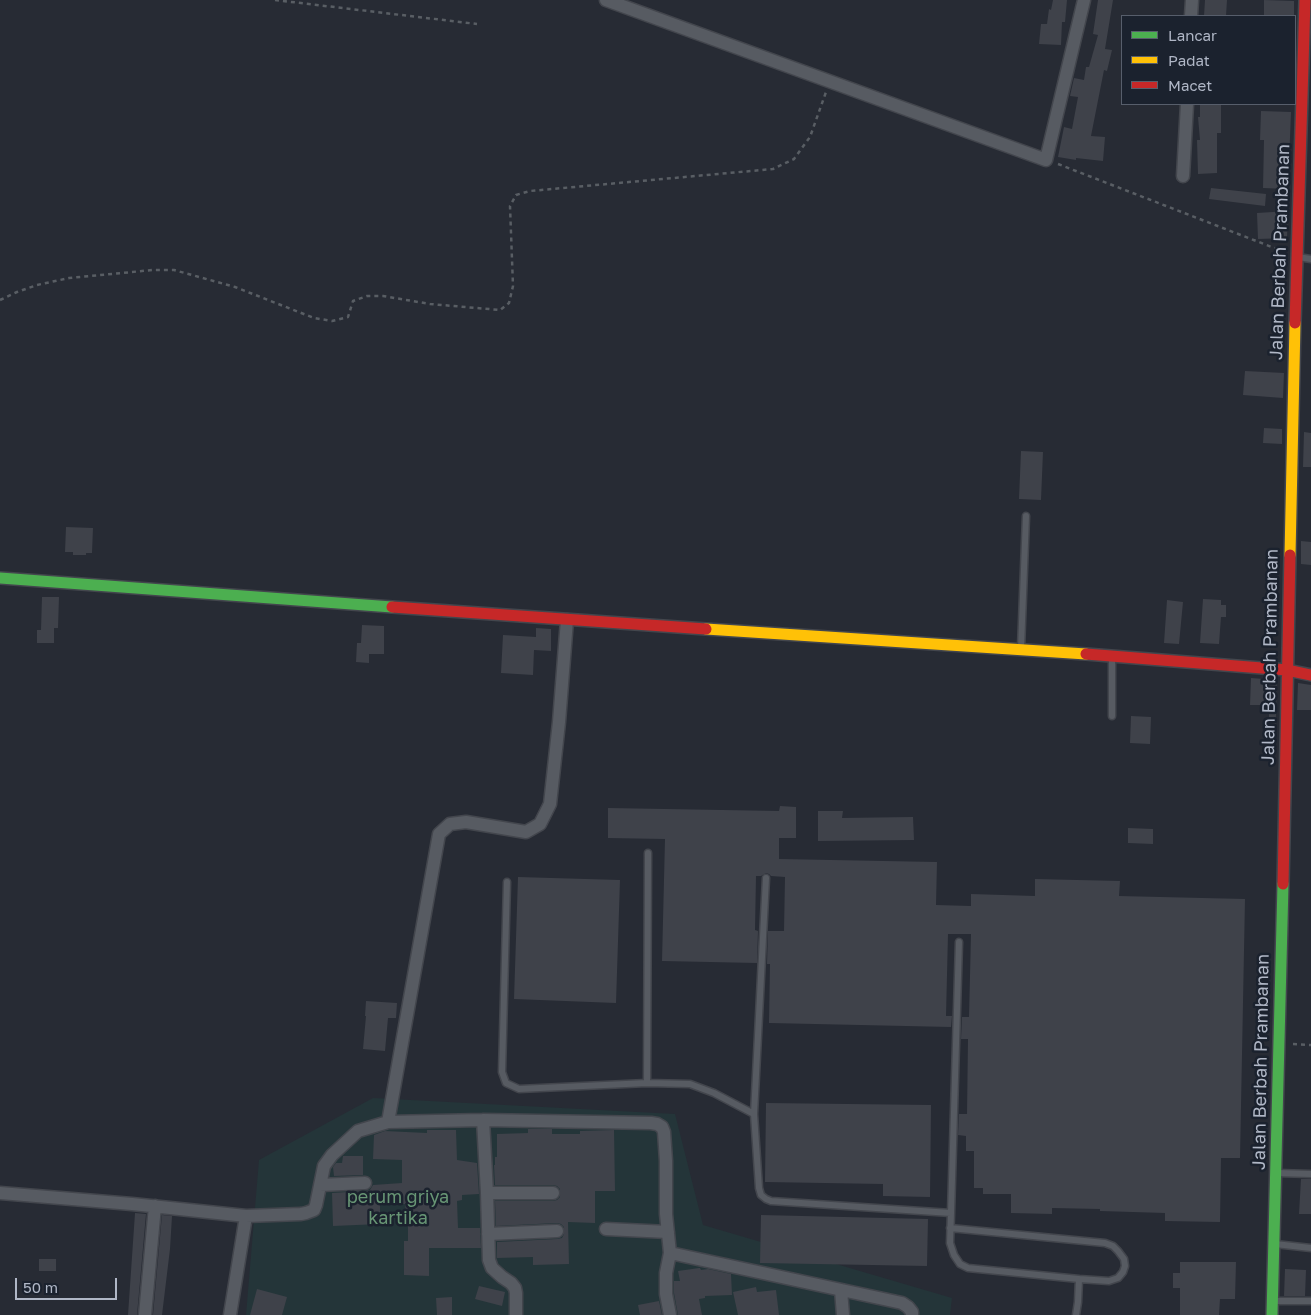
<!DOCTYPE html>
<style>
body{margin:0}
#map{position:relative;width:1311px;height:1315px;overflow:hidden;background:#272b34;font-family:"Golos Text",sans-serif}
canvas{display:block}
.legend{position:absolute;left:1121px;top:15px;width:175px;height:90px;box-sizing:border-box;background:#1b222e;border:1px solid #575e6b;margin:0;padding:6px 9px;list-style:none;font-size:15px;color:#b0b7c6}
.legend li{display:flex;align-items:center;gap:10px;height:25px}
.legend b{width:25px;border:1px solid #575e6b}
.scale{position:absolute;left:15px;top:1278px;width:102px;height:22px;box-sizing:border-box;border:2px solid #b0b7c6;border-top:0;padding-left:6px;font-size:15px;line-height:18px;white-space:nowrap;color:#b0b7c6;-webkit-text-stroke:4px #1b222e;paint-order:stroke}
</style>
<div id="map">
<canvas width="1311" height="1315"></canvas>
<ul class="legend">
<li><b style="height:6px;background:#4caf50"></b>Lancar</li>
<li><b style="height:6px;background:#ffc107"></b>Padat</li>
<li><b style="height:6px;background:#c62828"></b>Macet</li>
</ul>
<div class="scale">50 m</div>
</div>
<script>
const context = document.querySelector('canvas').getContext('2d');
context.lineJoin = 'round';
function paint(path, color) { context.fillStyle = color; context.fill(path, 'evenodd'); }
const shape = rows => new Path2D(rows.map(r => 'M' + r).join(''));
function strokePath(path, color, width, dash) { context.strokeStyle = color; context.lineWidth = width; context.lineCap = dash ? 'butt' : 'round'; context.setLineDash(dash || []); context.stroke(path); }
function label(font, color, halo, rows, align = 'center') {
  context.font = font + ' "Golos Text",sans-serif'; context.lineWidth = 5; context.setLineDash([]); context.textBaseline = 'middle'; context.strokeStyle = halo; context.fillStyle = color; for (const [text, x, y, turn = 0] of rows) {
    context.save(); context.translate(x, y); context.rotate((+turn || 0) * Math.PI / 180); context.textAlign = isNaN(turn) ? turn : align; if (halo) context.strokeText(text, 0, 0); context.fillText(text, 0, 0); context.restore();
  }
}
paint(shape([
 [373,1098,675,1114,703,1225,952,1298,950,1315,246,1315,259,1160]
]), '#243539');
paint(shape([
 [1053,0,1067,0,1065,22,1062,22,1061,45,1039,44,1041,24,1047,24,1049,9,1051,10],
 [1098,0,1113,0,1105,49,1112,50,1107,71,1104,70,1091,136,1105,137,1103,161,1076,158,1076,160,1058,157,1064,127,1072,129,1078,97,1070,96,1074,78,1084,80,1086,67,1089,67,1098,35,1093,34],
 [1205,0,1227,0,1226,16,1204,16],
 [1264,0,1294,1,1294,16,1264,16],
 [1200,104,1221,104,1221,133,1217,133,1217,173,1198,174,1197,140,1200,140,1198,117,1200,117],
 [1261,111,1291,112,1288,189,1263,188,1264,140,1260,140],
 [1211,188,1266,194,1265,206,1209,199],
 [1288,211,1287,238,1258,239,1257,213],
 [1245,371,1284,373,1283,398,1243,395],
 [1264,428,1282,429,1282,444,1263,443],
 [1304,432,1311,433,1311,467,1303,467],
 [1021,451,1043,452,1041,500,1019,499],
 [66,527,93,528,92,553,86,553,86,555,73,555,73,552,65,552],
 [1301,541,1311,542,1311,565,1301,564],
 [42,597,59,597,58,628,54,628,54,643,37,643,37,630,41,630],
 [1203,599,1221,600,1221,605,1226,605,1226,617,1221,617,1219,644,1200,643],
 [1167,600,1183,602,1179,644,1164,643],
 [362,625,384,626,384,654,369,654,369,663,356,662,357,643,361,643],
 [536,628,551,629,551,651,534,650,533,675,501,673,503,635,536,637],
 [1251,678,1277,680,1275,745,1269,745,1269,705,1250,705],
 [1298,683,1311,685,1311,710,1297,710],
 [1131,716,1151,717,1150,744,1130,743],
 [780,806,796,807,796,838,779,838,779,859,937,862,936,905,971,906,971,894,1035,896,1035,879,1120,881,1119,896,1245,899,1240,1158,1221,1158,1220,1222,1165,1221,1165,1213,1100,1211,1100,1209,1052,1208,1052,1214,1011,1213,1011,1194,983,1194,983,1188,974,1188,974,1151,966,1151,966,1136,958,1135,959,1114,967,1114,968,1039,961,1039,962,1017,969,1017,971,934,948,934,946,1016,952,1016,951,1027,769,1023,770,964,767,964,768,931,784,931,785,877,771,876,769,874,766,873,761,876,756,876,755,930,758,931,757,963,662,961,665,839,608,838,608,808,779,811],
 [818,811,843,811,842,818,913,817,914,840,818,841],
 [1128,828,1153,829,1153,844,1128,843],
 [518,877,620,880,616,1003,514,999],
 [366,1001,397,1003,396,1018,388,1018,385,1051,363,1049,366,1016,365,1016],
 [766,1103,931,1105,930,1197,883,1196,883,1184,765,1182],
 [528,1129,552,1129,552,1134,580,1134,580,1131,614,1130,615,1191,595,1191,595,1223,568,1222,569,1264,533,1265,533,1257,497,1258,497,1242,557,1239,562,1238,564,1234,564,1227,561,1224,557,1223,496,1226,495,1201,553,1201,557,1200,560,1197,560,1189,557,1186,553,1185,495,1185,494,1165,495,1165,495,1157,497,1157,497,1134,528,1133],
 [427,1130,456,1130,457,1160,477,1163,479,1194,462,1195,462,1200,457,1201,458,1228,480,1228,481,1248,429,1248,429,1276,404,1275,404,1241,408,1241,408,1227,405,1204,380,1205,380,1224,333,1226,332,1193,365,1191,370,1190,373,1185,402,1183,402,1160,373,1159,374,1135,385,1131,427,1133],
 [343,1156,363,1156,363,1175,334,1176,333,1167,336,1163,342,1163],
 [1301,1179,1311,1179,1311,1214,1299,1214],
 [135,1213,146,1214,137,1315,128,1315],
 [162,1215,172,1216,170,1249,162,1315,153,1315],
 [761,1215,928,1219,927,1266,760,1263],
 [39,1259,56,1259,56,1271,39,1271],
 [1180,1262,1236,1262,1235,1299,1220,1299,1219,1315,1180,1315,1180,1288,1173,1288,1173,1273,1180,1273],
 [699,1268,700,1268,701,1270,708,1269,731,1274,732,1295,705,1296,705,1298,699,1299,702,1315,678,1315,674,1293,674,1281,680,1281,678,1271],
 [1285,1269,1306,1270,1305,1296,1284,1296],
 [479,1286,505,1292,502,1306,475,1299],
 [756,1287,757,1292,776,1290,779,1315,738,1315,733,1292],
 [257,1289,287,1297,282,1315,250,1315],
 [452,1297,452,1315,437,1315,436,1298],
 [659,1301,662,1315,640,1315,638,1305]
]), '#3f424a');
const lane = shape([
 [1298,257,1311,259],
 [1021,648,1026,516],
 [1112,658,1112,716],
 [766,878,754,1114,759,1188,761,1195,766,1199,771,1201,951,1213,959,942],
 [507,882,502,1072,506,1083,519,1089,647,1083,690,1084,714,1093,754,1114],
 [647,1083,648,853],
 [1277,1173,1311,1174],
 [951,1213,950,1243,954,1255,960,1264,968,1268,1079,1279,1078,1302,1076,1315],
 [950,1228,1105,1243,1113,1246,1118,1251,1124,1259,1125,1266,1123,1272,1118,1278,1109,1281,1079,1279],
 [1275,1244,1311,1248],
 [1275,1301,1311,1301]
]);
const street = shape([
 [606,0,1046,160,1084,0],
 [1191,16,1192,0],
 [1183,176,1187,104],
 [483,1120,487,1193,489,1260,492,1268,502,1277,511,1283,515,1288,516,1293,516,1315],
 [388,1122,439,834,450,824,466,822,526,832,540,824,550,804,559,722,567,620],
 [320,1185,365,1183],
 [0,1193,132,1204,246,1216],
 [487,1193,553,1193],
 [606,1229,668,1232],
 [488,1234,557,1231],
 [670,1253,666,1273,666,1294,670,1315],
 [841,1290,843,1315],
 [145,1315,155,1206],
 [230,1315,246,1216,301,1214,306,1213,314,1210,316,1205,324,1166,332,1155,358,1131,388,1122,483,1120,651,1123,657,1124,662,1127,664,1132,666,1161,666,1214,670,1253,902,1303,908,1307,912,1312,912,1315]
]);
const fast = shape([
 [0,578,392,607],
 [1272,1315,1283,884]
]);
const slow = shape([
 [1290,555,1295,323],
 [706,629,1086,654]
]);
const jam = shape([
 [1295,323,1305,0],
 [392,607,706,629],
 [1086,654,1287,670,1311,675],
 [1283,884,1290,555]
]);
strokePath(lane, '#43464d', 9);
strokePath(street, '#43464d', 15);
strokePath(fast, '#43464d', 14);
strokePath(slow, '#43464d', 14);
strokePath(jam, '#43464d', 14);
strokePath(shape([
 [275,0,477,24],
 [1058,164,1282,251],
 [0,300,17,292,37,285,69,278,153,270,174,270,235,287,314,318,332,321,348,317,353,301,367,296,383,296,430,304,500,310,509,303,513,286,510,206,516,195,530,191,773,169,794,159,810,137,826,92],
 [1293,1044,1311,1045]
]), '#595e64', 2.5, [4, 4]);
strokePath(lane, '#575b62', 6);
strokePath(street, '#575b62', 12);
strokePath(fast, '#4caf50', 11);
strokePath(slow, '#ffc107', 11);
strokePath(jam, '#c62828', 11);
label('18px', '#b0b7c6', '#1b222e', [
 ["Jalan Berbah Prambanan",1280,252,-88],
 ["Jalan Berbah Prambanan",1270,657,-89],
 ["Jalan Berbah Prambanan",1261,1062,-89]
]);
label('18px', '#689675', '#1b222e', [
 ["perum griya",398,1197],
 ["kartika",398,1218]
]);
</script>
